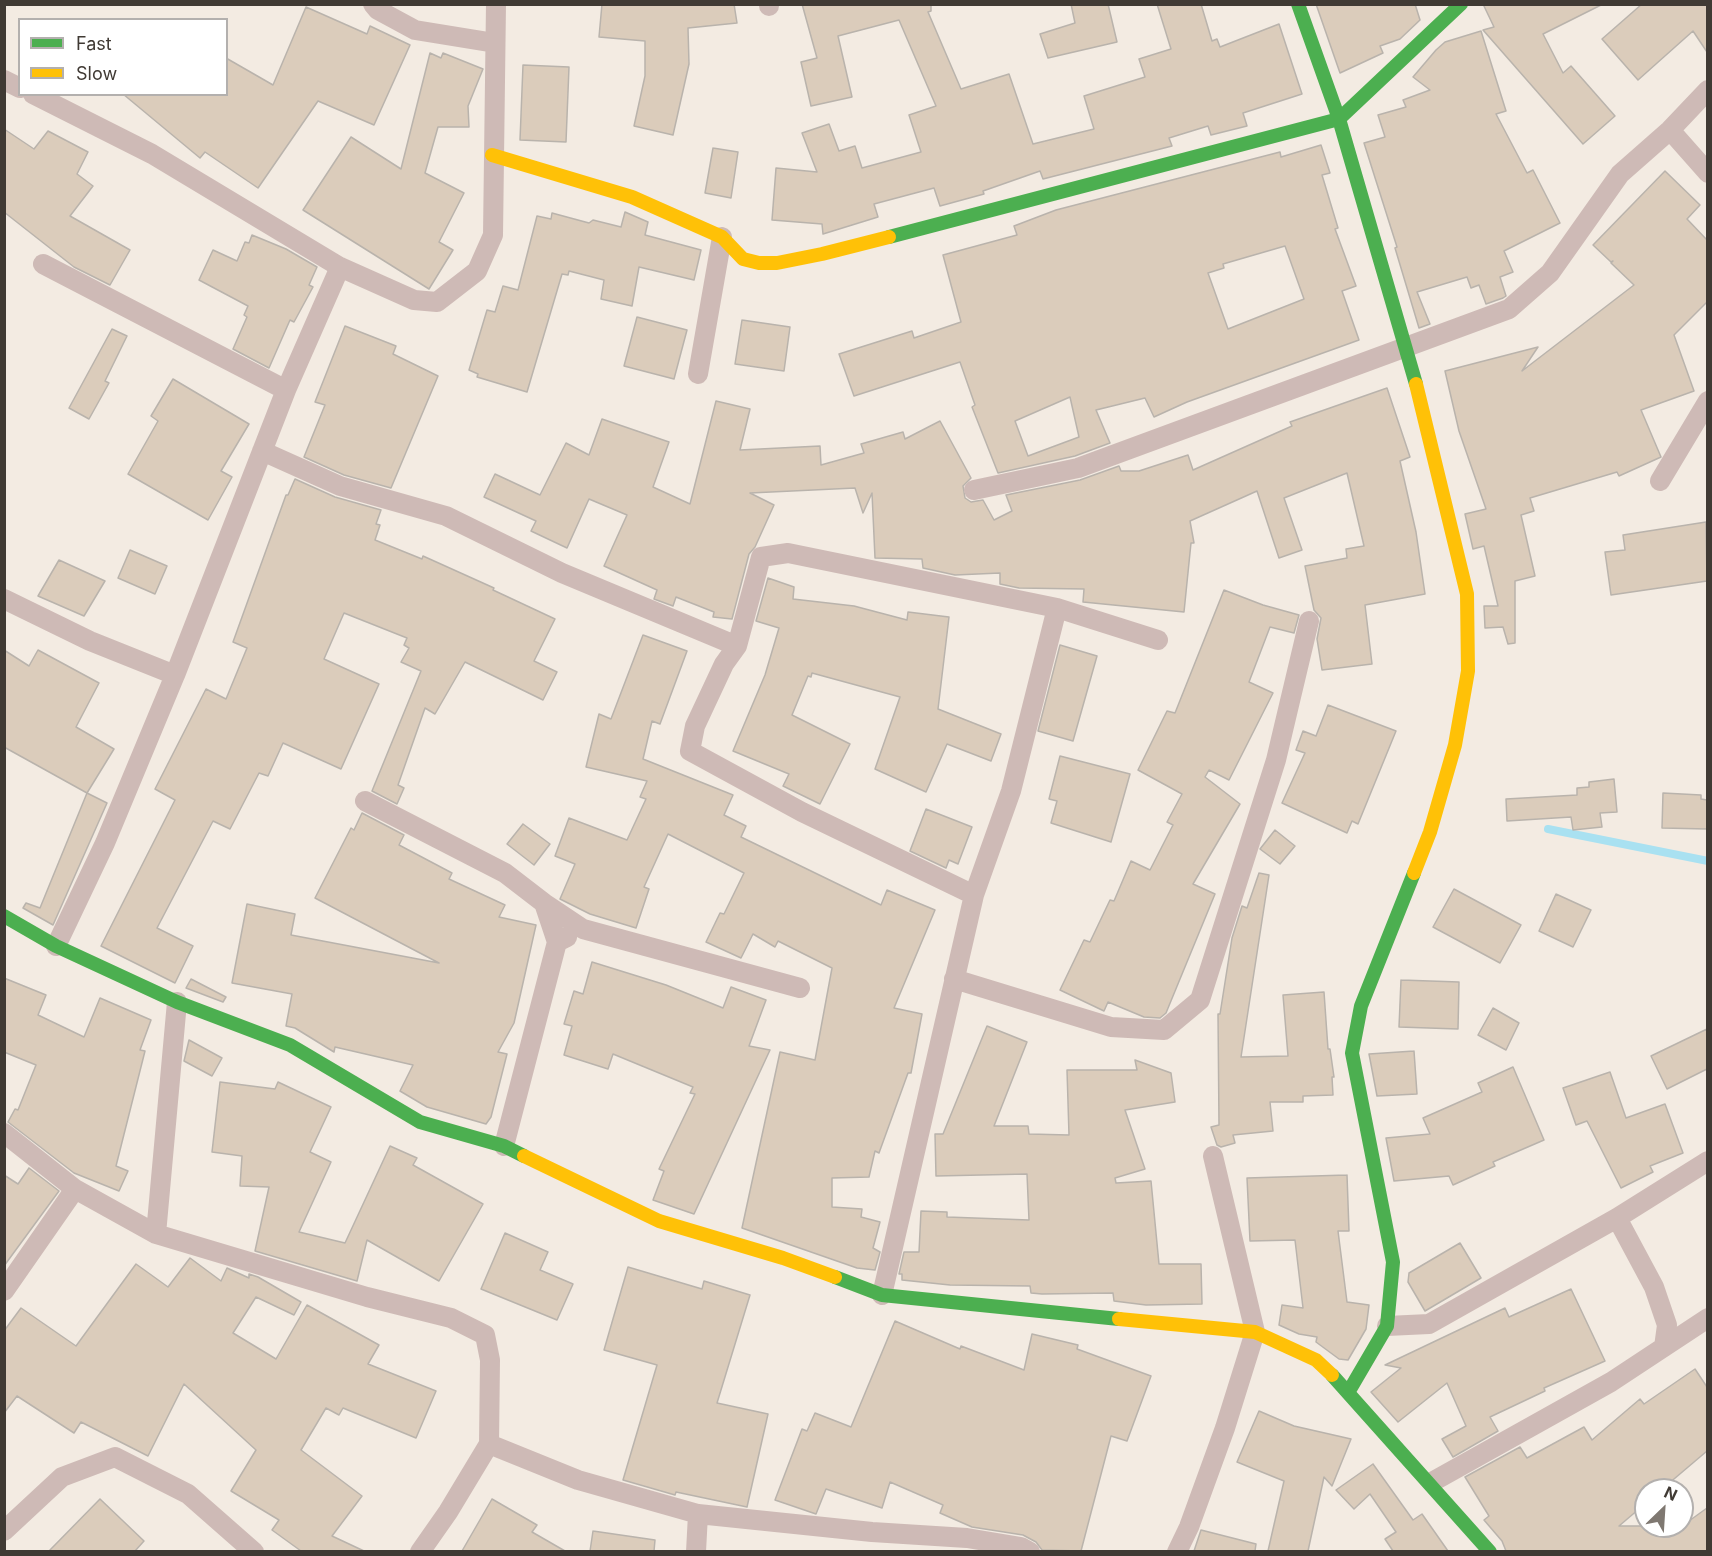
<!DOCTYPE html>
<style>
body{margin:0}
#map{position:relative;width:1712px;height:1556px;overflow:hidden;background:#f3ebe2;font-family:Inter,sans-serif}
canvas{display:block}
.frame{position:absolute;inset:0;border:6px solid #403a34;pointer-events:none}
.legend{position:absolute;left:18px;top:18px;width:210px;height:78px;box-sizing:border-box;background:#fff;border:2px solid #b3b0ae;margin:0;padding:8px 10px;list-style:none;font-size:18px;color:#403a34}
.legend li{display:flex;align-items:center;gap:12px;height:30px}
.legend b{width:30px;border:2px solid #b3b0ae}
.north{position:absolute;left:1634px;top:1478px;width:60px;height:60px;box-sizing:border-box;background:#fff;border:2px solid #b3b0ae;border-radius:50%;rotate:25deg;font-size:16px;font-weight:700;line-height:24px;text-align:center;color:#403a34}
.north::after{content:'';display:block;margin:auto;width:21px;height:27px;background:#7f7871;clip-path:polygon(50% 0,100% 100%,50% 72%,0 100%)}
</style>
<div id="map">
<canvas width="1712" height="1556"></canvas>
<div class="frame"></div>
<ul class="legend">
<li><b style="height:8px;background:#4caf50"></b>Fast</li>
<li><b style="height:8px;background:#ffc107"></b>Slow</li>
</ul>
<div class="north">N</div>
</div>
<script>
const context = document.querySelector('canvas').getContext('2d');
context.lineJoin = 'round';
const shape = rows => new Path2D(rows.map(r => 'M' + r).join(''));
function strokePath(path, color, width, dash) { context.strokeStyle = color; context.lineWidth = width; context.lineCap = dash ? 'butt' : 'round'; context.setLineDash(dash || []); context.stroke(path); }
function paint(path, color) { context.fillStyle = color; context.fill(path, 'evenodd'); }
strokePath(shape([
 [1548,829,1708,861]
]), '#a9e1f1', 8);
const building = shape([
 [602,4,734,4,737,23,688,28,689,64,673,135,634,126,645,76,645,41,599,37,602,4],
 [802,4,931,4,931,11,928,12,961,89,1009,74,1033,144,1094,129,1084,96,1145,77,1139,59,1171,49,1157,4,1201,4,1212,41,1217,39,1220,47,1279,24,1302,94,1243,113,1247,126,1211,135,1208,126,1169,138,1172,146,1043,179,1040,171,983,191,984,194,940,206,934,188,874,204,878,217,823,234,822,224,772,220,776,168,817,172,802,133,829,124,839,151,855,146,862,168,921,152,909,115,936,106,899,20,838,36,852,97,811,106,801,62,817,58,802,4],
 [1071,4,1108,4,1117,42,1048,58,1040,34,1075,23,1071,4],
 [1316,4,1415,4,1420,20,1400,39,1380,46,1383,53,1340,73,1316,4],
 [1483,4,1603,4,1543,34,1563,73,1571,66,1615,116,1583,144,1483,30,1494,27,1483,4],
 [1642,4,1707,4,1707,52,1693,31,1638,80,1602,39,1642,4],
 [306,7,367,34,370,26,410,45,374,125,318,101,258,188,205,152,200,158,123,94,226,94,226,58,273,85,306,7],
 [1481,31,1506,111,1496,114,1527,173,1533,170,1560,223,1504,251,1513,272,1500,277,1506,296,1503,298,1486,304,1479,285,1471,288,1467,277,1417,292,1430,324,1419,328,1395,248,1397,247,1364,143,1385,137,1378,115,1406,107,1403,100,1430,90,1413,77,1436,50,1445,42,1481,31],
 [430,53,441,58,443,53,483,69,468,106,469,127,438,127,425,173,464,193,439,242,453,250,429,289,303,210,351,137,401,169,430,53],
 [523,65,569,67,566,142,520,140,523,65],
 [4,129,34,149,48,131,88,152,77,174,93,186,70,216,130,250,110,285,74,267,4,212,4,129],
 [1321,145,1330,173,1322,175,1338,228,1335,229,1356,286,1342,291,1359,340,1187,402,1154,417,1145,398,1096,410,1110,443,1075,456,998,473,972,407,975,405,960,362,854,396,839,354,912,331,914,338,961,322,943,255,1017,235,1014,226,1056,210,1280,152,1281,157,1321,145],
 [1285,246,1304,299,1228,329,1208,273,1224,268,1223,264,1285,246],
 [1070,397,1079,437,1028,456,1015,421,1070,397],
 [713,148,738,152,731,198,705,193,713,148],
 [1665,171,1700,205,1687,219,1707,240,1707,302,1674,335,1694,391,1641,410,1661,457,1619,476,1617,472,1530,498,1534,511,1521,515,1535,576,1515,581,1515,643,1508,644,1503,627,1485,628,1484,606,1498,606,1484,546,1473,549,1465,514,1486,509,1459,431,1445,371,1538,347,1522,371,1634,285,1611,263,1613,261,1611,262,1593,245,1665,171],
 [625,212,648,222,645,235,701,250,694,280,639,267,632,306,601,299,604,280,569,271,568,275,562,274,527,392,477,377,478,374,469,370,487,310,495,312,503,286,518,290,537,216,551,219,552,213,589,223,593,220,621,227,625,212],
 [252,235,286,249,317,267,309,285,313,287,294,322,290,320,269,368,233,349,247,317,244,315,248,306,199,280,213,250,237,261,245,242,249,243,252,235],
 [637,317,687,330,674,379,624,366,637,317],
 [742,320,790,327,784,371,735,364,742,320],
 [345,326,396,346,393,354,438,376,391,488,344,475,304,457,325,405,315,402,345,326],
 [112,329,127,336,105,381,109,383,89,419,69,408,112,329],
 [173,379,249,424,221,471,232,477,208,520,128,474,158,421,151,416,173,379],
 [1387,388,1410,457,1400,461,1416,532,1425,594,1365,605,1372,664,1322,670,1317,639,1321,618,1314,610,1305,566,1347,558,1346,549,1364,546,1347,473,1284,498,1302,550,1279,558,1257,491,1190,521,1194,543,1191,543,1184,612,1083,602,1084,589,1019,588,1000,584,1000,573,955,575,923,568,922,559,875,558,872,493,863,513,855,488,750,493,774,505,755,547,749,554,732,619,713,617,714,612,676,597,673,606,654,599,657,590,604,566,627,515,589,499,567,548,531,531,536,521,484,497,495,474,540,495,566,443,589,455,602,419,669,442,653,487,690,504,716,401,750,409,740,450,820,446,821,465,864,453,861,444,903,432,905,439,940,421,971,478,963,486,965,498,971,502,983,500,994,520,1012,511,1006,495,1080,480,1119,466,1121,471,1139,471,1188,455,1193,470,1292,426,1290,422,1387,388],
 [295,479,335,497,381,510,376,524,380,525,375,540,422,559,423,556,494,588,493,590,555,619,534,661,557,672,543,700,465,662,435,714,425,708,398,785,404,788,397,804,372,791,421,671,401,662,409,648,404,645,407,638,344,613,324,659,379,684,341,769,283,743,268,776,259,773,230,829,213,821,157,928,193,946,175,983,101,946,175,800,155,789,206,689,226,699,247,648,233,642,286,495,288,495,295,479],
 [1706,522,1707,581,1611,595,1605,552,1625,550,1623,535,1706,522],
 [130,550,167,566,155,594,118,578,130,550],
 [59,560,105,581,84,616,38,596,59,560],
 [768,578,794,587,793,599,854,606,907,620,908,612,949,617,938,709,1001,734,991,761,947,744,926,792,875,769,900,697,812,673,811,677,808,676,792,715,850,744,820,804,783,786,789,774,733,751,765,675,779,628,756,621,768,578],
 [1224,590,1263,605,1299,615,1294,633,1270,627,1249,682,1273,693,1229,780,1209,770,1205,777,1240,804,1193,884,1215,894,1166,1013,1160,1018,1144,1017,1108,1002,1104,1011,1060,990,1084,940,1090,942,1110,900,1114,901,1131,861,1150,870,1173,825,1167,822,1182,794,1138,770,1167,711,1175,713,1224,590],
 [643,635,687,651,660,724,652,721,643,759,733,795,724,815,746,826,741,837,881,905,887,890,935,910,894,1008,922,1014,911,1073,908,1073,879,1153,875,1151,869,1177,832,1178,832,1207,862,1209,861,1217,880,1222,873,1248,880,1252,875,1270,857,1268,742,1228,780,1052,815,1060,832,968,778,941,775,947,753,934,741,958,706,942,720,913,724,914,744,873,668,834,644,887,649,889,636,928,590,914,560,899,575,864,555,856,569,818,627,840,646,799,640,797,647,781,586,767,599,714,611,719,643,635],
 [1060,645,1097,656,1073,741,1038,731,1060,645],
 [4,650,29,666,38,650,99,683,76,727,114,749,87,793,4,747,4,650],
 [1328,705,1396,731,1358,824,1352,821,1347,833,1282,803,1305,753,1296,750,1303,731,1316,736,1328,705],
 [1060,756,1130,774,1111,842,1051,823,1057,801,1049,799,1060,756],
 [1614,779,1617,812,1600,813,1602,827,1573,830,1571,817,1507,821,1506,799,1577,795,1577,788,1589,787,1589,782,1614,779],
 [87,793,107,803,53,925,23,908,26,903,40,908,87,793],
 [1663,793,1701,795,1701,799,1707,800,1707,829,1662,828,1663,793],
 [926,809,972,827,958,864,949,860,946,868,910,851,926,809],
 [362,813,404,835,399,845,452,873,449,879,505,905,499,917,536,925,514,1023,498,1052,507,1054,491,1117,486,1124,427,1107,400,1091,413,1065,335,1047,334,1052,295,1028,286,1026,292,994,232,983,247,904,295,914,291,935,439,963,315,898,351,828,354,830,362,813],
 [523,824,550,844,534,865,507,844,523,824],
 [1275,830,1295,846,1280,864,1260,849,1275,830],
 [1259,873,1269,875,1241,1057,1288,1056,1283,995,1324,992,1328,1049,1330,1049,1334,1077,1332,1077,1333,1095,1303,1096,1303,1102,1270,1102,1273,1131,1233,1135,1235,1143,1221,1147,1217,1145,1211,1127,1219,1125,1218,1014,1220,1014,1232,938,1242,906,1247,908,1259,873],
 [1454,889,1521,925,1500,963,1433,927,1454,889],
 [1556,894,1591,910,1573,947,1539,931,1556,894],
 [592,962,666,985,723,1008,731,987,766,1000,749,1046,770,1050,694,1214,653,1200,664,1171,659,1169,695,1094,690,1093,693,1087,613,1054,608,1069,564,1055,572,1026,564,1024,574,991,583,994,592,962],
 [4,978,46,995,38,1015,84,1037,100,998,151,1020,140,1050,145,1051,116,1166,128,1171,119,1191,74,1173,8,1122,15,1109,18,1110,36,1065,4,1052,4,978],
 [191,979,226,997,223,1002,186,988,191,979],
 [1401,980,1459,982,1458,1029,1399,1027,1401,980],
 [1493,1008,1519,1023,1506,1050,1478,1035,1493,1008],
 [987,1026,1027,1042,994,1126,1028,1126,1029,1134,1069,1135,1067,1070,1137,1070,1135,1060,1171,1073,1175,1102,1125,1110,1145,1169,1115,1178,1116,1183,1151,1181,1159,1264,1201,1264,1202,1304,1146,1305,1114,1301,1113,1293,1042,1294,1031,1293,1030,1286,950,1285,902,1280,902,1274,899,1274,904,1252,919,1252,921,1211,947,1212,947,1217,1029,1220,1027,1174,936,1176,935,1134,943,1134,987,1026],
 [1707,1029,1707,1069,1667,1089,1651,1056,1707,1029],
 [189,1040,222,1058,212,1076,184,1061,189,1040],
 [1414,1051,1417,1094,1377,1096,1369,1054,1414,1051],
 [1513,1067,1544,1140,1493,1162,1495,1166,1453,1185,1449,1176,1394,1181,1386,1138,1430,1134,1423,1118,1482,1092,1478,1083,1513,1067],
 [1610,1072,1626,1118,1665,1104,1683,1153,1650,1166,1653,1172,1621,1188,1587,1121,1576,1125,1563,1088,1610,1072],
 [220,1082,275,1089,278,1082,331,1107,310,1152,331,1162,299,1232,345,1243,390,1146,417,1158,413,1165,483,1204,439,1281,367,1240,357,1281,255,1251,269,1187,240,1186,242,1156,212,1152,220,1082],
 [29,1168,59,1191,4,1266,4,1175,18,1184,29,1168],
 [1347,1175,1349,1231,1338,1231,1347,1302,1369,1305,1366,1329,1348,1360,1339,1359,1316,1342,1317,1337,1299,1334,1279,1325,1282,1305,1303,1308,1295,1240,1250,1241,1247,1178,1347,1175],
 [505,1233,548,1252,540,1270,573,1284,557,1320,481,1289,505,1233],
 [1460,1243,1481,1278,1425,1311,1408,1282,1409,1273,1460,1243],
 [190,1258,221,1281,227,1268,249,1278,249,1274,258,1277,301,1302,294,1315,256,1297,233,1333,276,1359,307,1305,379,1345,368,1364,436,1391,416,1438,343,1408,339,1415,326,1408,301,1450,362,1496,332,1536,364,1551,301,1551,272,1530,279,1520,231,1491,256,1450,184,1384,148,1456,81,1422,74,1433,17,1396,4,1413,4,1331,21,1308,76,1346,136,1264,168,1287,190,1258],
 [628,1267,702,1289,704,1281,750,1295,717,1403,768,1414,747,1507,676,1492,675,1495,623,1480,657,1365,604,1350,628,1267],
 [1571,1289,1605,1361,1544,1388,1545,1391,1490,1417,1498,1431,1453,1457,1442,1439,1466,1426,1447,1383,1398,1422,1371,1392,1401,1368,1385,1365,1505,1308,1509,1317,1571,1289],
 [895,1321,960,1349,961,1346,1024,1370,1032,1334,1078,1345,1077,1349,1151,1376,1127,1441,1111,1436,1081,1551,1042,1550,1036,1542,1023,1535,972,1527,940,1513,943,1505,890,1482,882,1508,826,1489,816,1514,775,1500,802,1429,807,1431,815,1413,851,1427,895,1321],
 [1695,1369,1707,1387,1707,1451,1661,1490,1646,1490,1646,1503,1619,1526,1682,1526,1707,1508,1707,1551,1506,1551,1502,1541,1484,1520,1489,1516,1465,1477,1520,1447,1527,1458,1584,1427,1592,1440,1640,1399,1644,1404,1695,1369],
 [1259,1411,1294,1426,1351,1439,1332,1486,1324,1477,1308,1551,1268,1551,1284,1481,1237,1462,1259,1411],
 [1373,1464,1413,1520,1422,1514,1448,1551,1393,1551,1385,1539,1396,1532,1370,1494,1354,1509,1336,1490,1373,1464],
 [100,1499,144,1541,135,1551,49,1551,100,1499],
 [492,1499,537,1525,532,1532,565,1551,462,1551,492,1499],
 [1201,1530,1256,1544,1255,1551,1194,1551,1201,1530],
 [593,1531,655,1540,654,1551,590,1551,593,1531]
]);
paint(building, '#dbccbb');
strokePath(building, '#b9b3ac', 1.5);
strokePath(shape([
 [373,4,378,10,415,30,495,43],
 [769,4,769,6],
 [4,80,20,88],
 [33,94,152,154,340,267,414,300,437,302,477,271,493,235,496,4],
 [1670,130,1708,173],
 [43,264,286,390],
 [698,374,722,237],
 [262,451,340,486,446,516,562,573,737,646],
 [1660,481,1708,401],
 [974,490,1078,468,1509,309,1550,273,1620,174,1670,130,1708,90],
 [4,599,90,641,175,675],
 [365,801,505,873,544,903,557,942],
 [974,895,802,812,690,751,695,726,724,664,737,646,761,557,788,553,1057,608,1158,640],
 [544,903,583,929,800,988],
 [56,946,105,843,175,675,286,390,340,267],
 [954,979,1111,1027,1164,1030,1200,1000,1276,760,1309,621],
 [4,1133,75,1189,156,1234,367,1297,451,1318,485,1335,490,1360,489,1444,448,1512,420,1552],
 [504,1146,557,942,567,937],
 [1617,1218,1654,1287,1667,1325,1664,1347],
 [156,1234,177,1002],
 [4,1291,75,1189],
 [882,1295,974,895,1011,791,1057,608],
 [1387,1326,1429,1324,1617,1218,1708,1161],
 [489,1444,578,1480,698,1514,872,1532,967,1538,1021,1547,1030,1552],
 [1432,1482,1611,1382,1708,1318],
 [4,1531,62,1477,115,1457,188,1494,254,1552],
 [696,1552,698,1514],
 [1177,1552,1189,1527,1225,1428,1255,1332,1213,1156]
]), '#cebab6', 20);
strokePath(shape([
 [1298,4,1339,119,1416,384],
 [889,237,1339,119,1461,4],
 [4,916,56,946,177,1002,290,1045,420,1122,504,1146,524,1156],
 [835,1277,882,1295,1119,1319],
 [1332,1375,1490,1552],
 [1349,1391,1387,1326,1393,1262,1352,1053,1361,1006,1414,873]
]), '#4caf50', 14);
strokePath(shape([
 [492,155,632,197,722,237,743,259,759,263,777,263,822,254,889,237],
 [1414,873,1430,832,1455,745,1468,671,1467,594,1416,384],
 [524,1156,659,1221,783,1258,835,1277],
 [1119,1319,1255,1332,1316,1360,1332,1375]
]), '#ffc107', 14);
</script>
